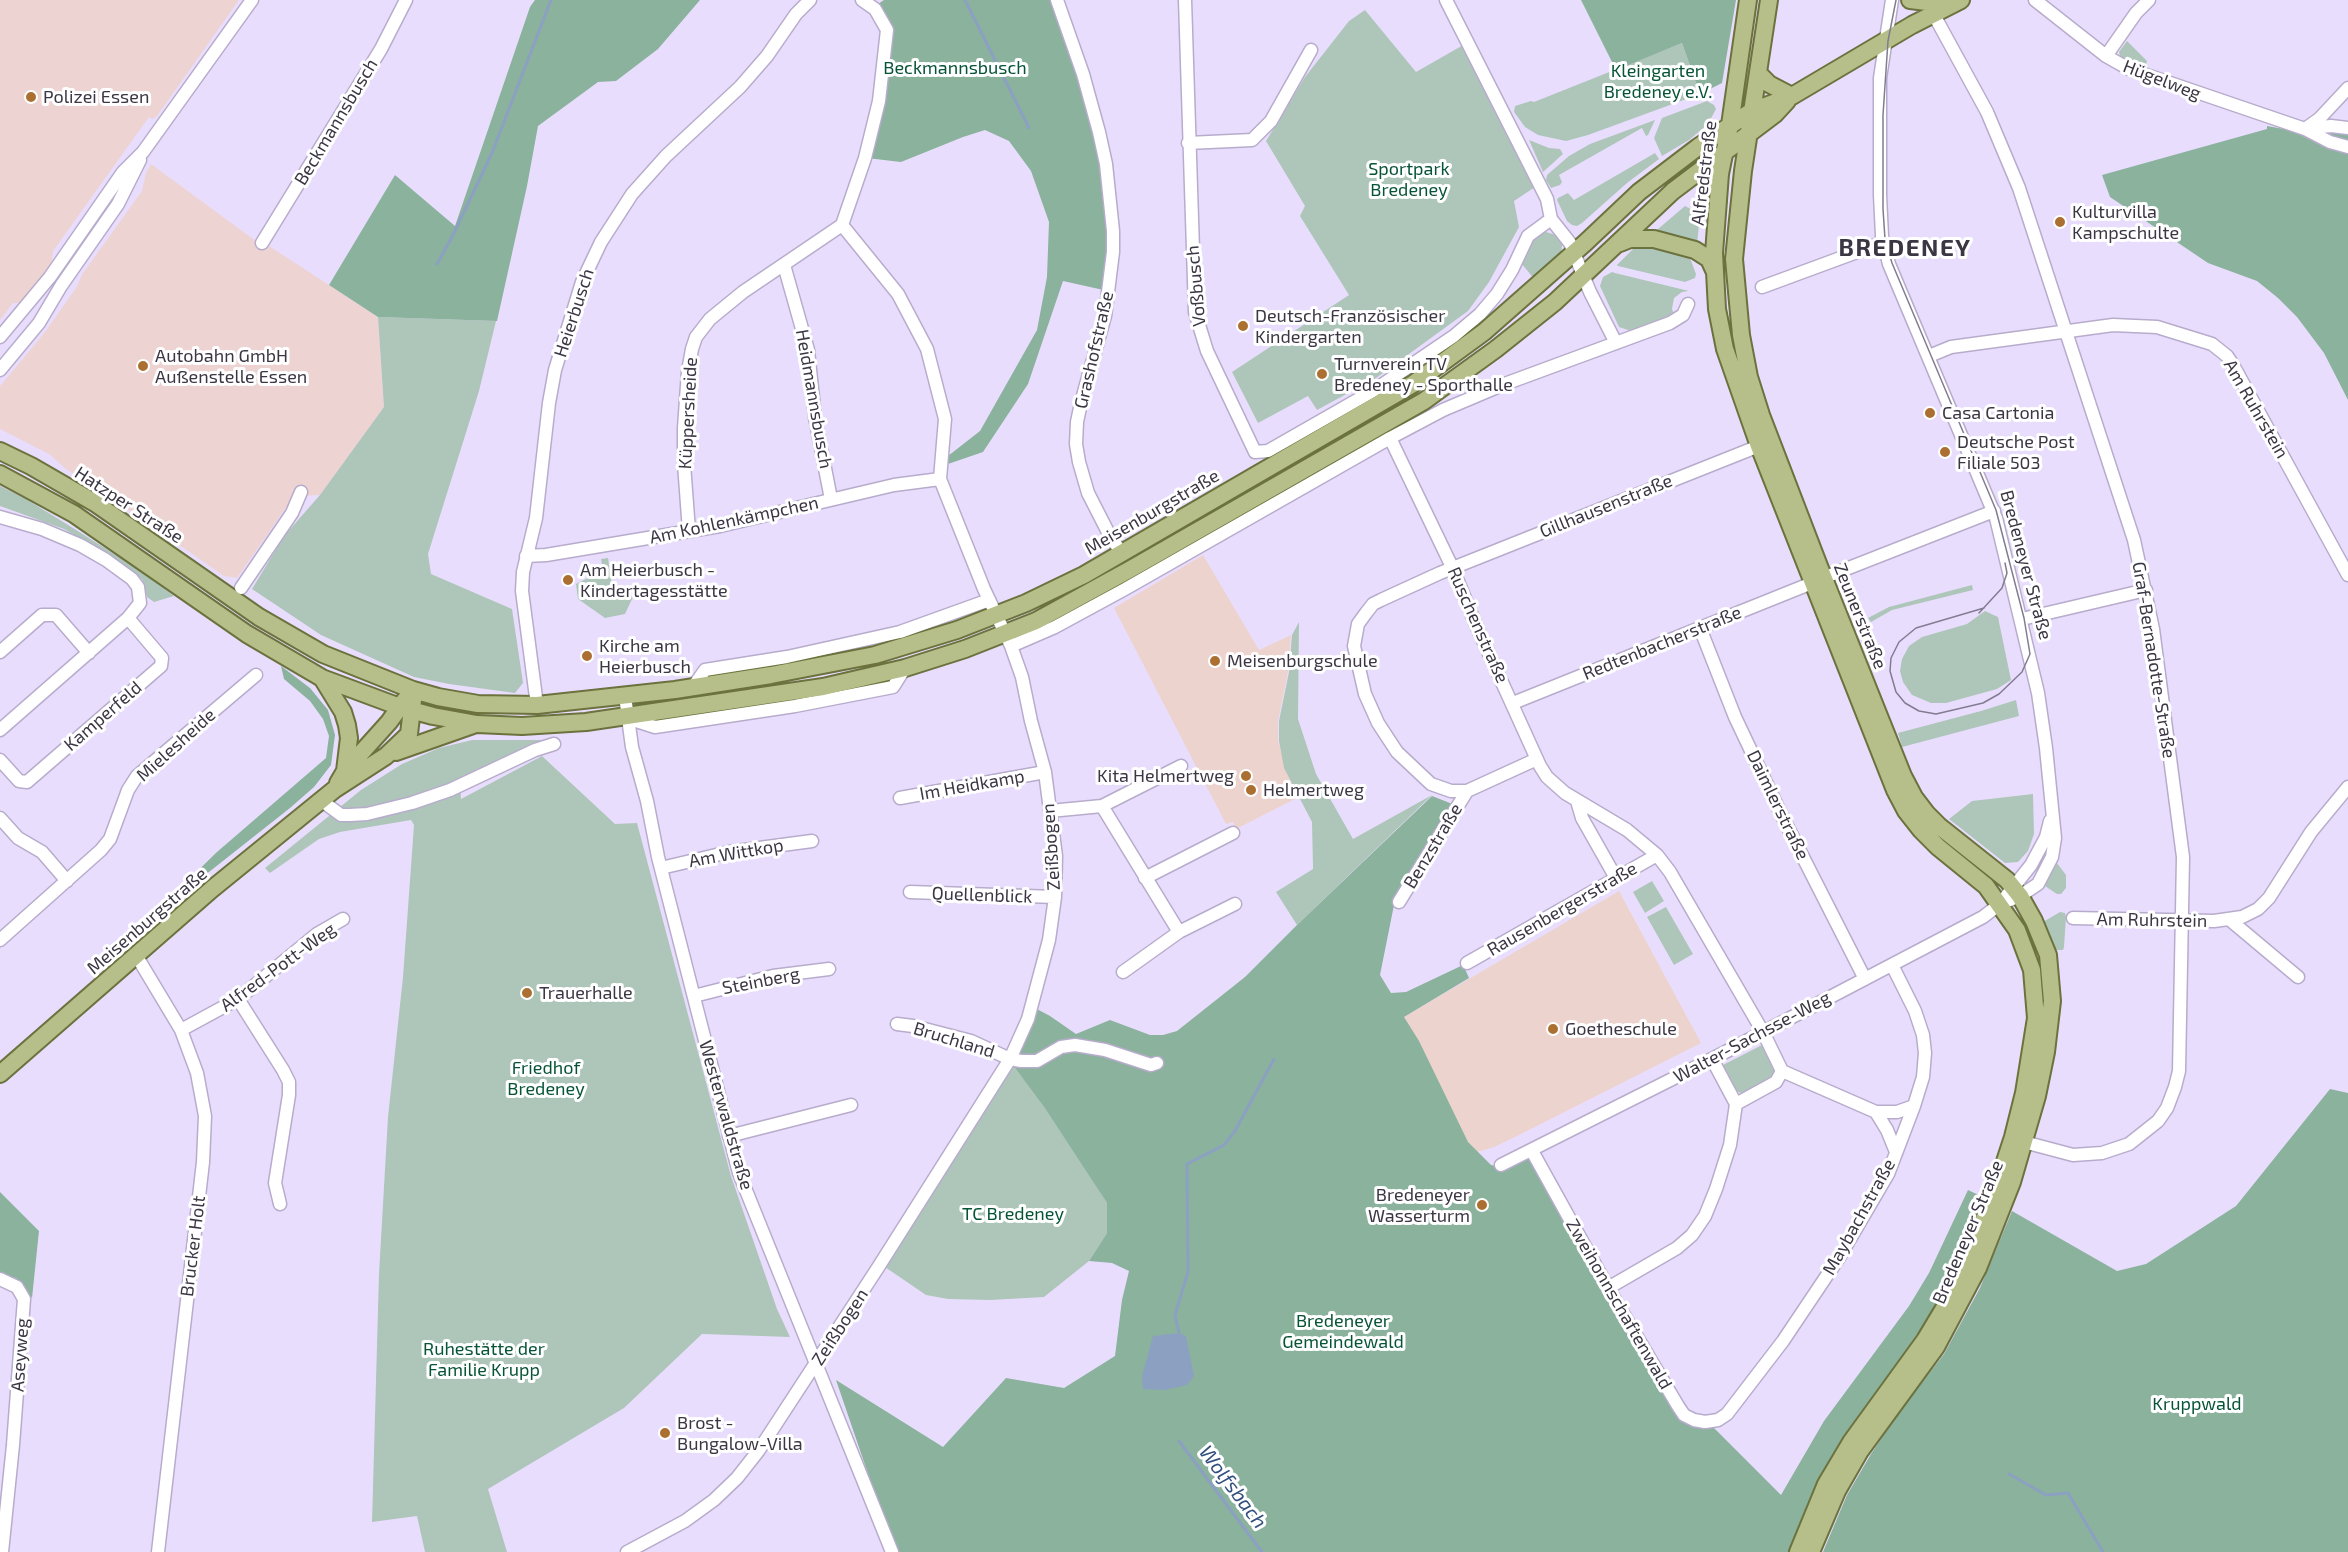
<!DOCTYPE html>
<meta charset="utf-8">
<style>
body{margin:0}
canvas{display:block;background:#e9ddfe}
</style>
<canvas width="2348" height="1552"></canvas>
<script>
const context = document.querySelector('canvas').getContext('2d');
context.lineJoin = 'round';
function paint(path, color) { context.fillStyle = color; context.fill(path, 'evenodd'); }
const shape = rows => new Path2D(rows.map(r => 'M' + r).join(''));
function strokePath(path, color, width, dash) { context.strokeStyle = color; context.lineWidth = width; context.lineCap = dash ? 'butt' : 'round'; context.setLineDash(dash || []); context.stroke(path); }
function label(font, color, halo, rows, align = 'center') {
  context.font = font + ' "Exo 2",sans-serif'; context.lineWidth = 6; context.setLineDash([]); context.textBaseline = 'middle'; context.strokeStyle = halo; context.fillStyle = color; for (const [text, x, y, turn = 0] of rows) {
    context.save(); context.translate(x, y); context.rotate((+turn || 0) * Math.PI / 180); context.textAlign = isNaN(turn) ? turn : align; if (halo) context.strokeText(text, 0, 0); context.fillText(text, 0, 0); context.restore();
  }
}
paint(shape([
 [0,0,239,0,157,116,152,119,149,117,53,251,51,266,26,299,20,303,13,303,0,320],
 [151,164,264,247,266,244,378,317,384,407,320,495,294,496,237,578,224,576,116,501,66,469,49,454,0,429,0,386,45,332,76,288,83,273,142,191,146,173]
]), '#edd3d2');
paint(shape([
 [1203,555,1259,650,1291,635,1288,672,1278,721,1278,740,1285,768,1299,797,1236,829,1233,822,1226,824,1114,608],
 [1619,891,1701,1043,1515,1137,1494,1147,1477,1152,1468,1142,1404,1017]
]), '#edd3ce');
paint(shape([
 [1365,10,1416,72,1465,44,1538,185,1514,201,1519,227,1489,282,1468,311,1376,378,1317,410,1308,396,1258,423,1232,372,1349,295,1300,216,1305,206,1266,141,1305,77,1349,21],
 [2127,41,2147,61,2145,69,2120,56,2119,52],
 [1682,43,1700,94,1588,135,1566,141,1538,135,1525,127,1514,112,1515,106,1531,101,1534,102],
 [1707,101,1714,105,1716,109,1708,124,1689,140,1662,156,1654,138,1662,118],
 [1655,120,1648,135,1646,136,1642,128,1559,175,1562,182,1560,185,1551,188,1546,180,1547,175,1569,156,1590,144],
 [1529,140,1549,148,1560,149,1563,154,1543,172],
 [1655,153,1659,159,1627,183,1582,223,1577,226,1572,225,1567,221,1557,200,1558,198,1568,193,1574,200],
 [1685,206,1700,214,1697,245,1651,235],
 [1546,232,1556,235,1559,239,1562,245,1561,255,1535,280,1521,263,1531,240,1541,233],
 [1635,247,1663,249,1690,258,1696,274,1695,278,1685,282,1618,266,1617,265],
 [1612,272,1615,273,1689,291,1682,292,1674,298,1672,309,1675,317,1640,329,1628,330,1619,327,1600,286,1603,277],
 [378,317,496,321,479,391,428,554,431,574,512,609,523,683,515,693,449,684,414,677,321,635,252,589,284,536,320,495,384,407],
 [0,486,26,499,81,533,141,571,174,596,154,602,147,597,142,579,110,555,64,529,0,506],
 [608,558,612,586,633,597,625,614,605,618,578,599,576,584,603,570,601,559],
 [1972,585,1973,590,1892,610,1871,622,1868,618,1889,607],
 [1985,611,1998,617,2011,680,1997,689,1946,703,1931,703,1912,695,1903,682,1900,671,1902,659,1909,646,1922,637,1967,624],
 [1299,622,1298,719,1316,774,1353,839,1432,795,1297,925,1276,892,1313,869,1312,822,1284,768,1279,741,1279,721,1289,672,1292,635],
 [2016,700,2019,716,1902,747,1898,733,1981,711],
 [472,740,545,740,543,743,460,783,461,799,542,756,615,824,637,823,731,1176,777,1309,790,1337,702,1334,624,1408,488,1489,507,1552,425,1552,417,1516,372,1522,379,1274,388,1117,403,977,414,825,411,820,340,832,319,839,270,873,265,868,361,790,402,764,439,748],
 [2033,794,2034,834,2028,851,2018,862,2005,863,1949,819,1972,801],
 [2057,863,2066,875,2066,888,2061,894,2057,894,2045,886,2054,864],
 [1652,881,1664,901,1645,913,1633,892],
 [1666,907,1693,954,1674,965,1647,917],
 [2060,912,2065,913,2066,917,2064,947,2063,950,2056,950,2043,922],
 [1764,1044,1775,1067,1774,1074,1768,1082,1752,1090,1741,1093,1732,1089,1721,1066],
 [1010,1061,1046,1107,1107,1203,1107,1233,1089,1261,1044,1297,990,1300,948,1299,926,1295,882,1265]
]), '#aec6b9');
paint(shape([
 [535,0,700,0,658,49,616,81,598,82,538,126,527,186,497,321,378,317,329,285,395,175,455,226,530,7],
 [884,0,1054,0,1082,74,1110,205,1108,291,1063,281,1028,384,983,452,948,464,948,456,980,431,1037,330,1047,277,1049,222,1031,171,1009,141,985,130,963,137,901,162,867,158,889,30,875,6],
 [1581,0,1736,0,1722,83,1700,94,1682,43,1616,70],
 [2267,126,2306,133,2348,133,2348,400,2324,353,2297,317,2278,298,2257,281,2208,263,2110,197,2102,175,2267,129],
 [281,666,310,688,328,710,335,735,331,765,314,787,290,808,209,872,177,891,217,852,326,758,329,736,323,719,310,701,284,679],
 [1432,796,1455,805,1395,900,1380,975,1391,993,1406,992,1463,965,1469,978,1404,1017,1419,1041,1468,1142,1491,1165,1501,1167,1531,1153,1676,1407,1710,1424,1781,1495,1824,1421,1909,1306,1929,1273,1968,1190,1985,1198,1950,1283,1920,1335,1802,1522,1789,1552,899,1552,877,1500,836,1380,943,1447,1006,1378,1064,1388,1115,1356,1122,1300,1129,1271,1112,1263,1089,1261,1107,1233,1107,1203,1045,1108,1010,1061,1033,1007,1050,1016,1076,1034,1110,1020,1150,1035,1163,1035,1177,1031,1245,977,1297,925],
 [2330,1089,2348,1093,2348,1552,1823,1552,1847,1495,1871,1454,1897,1415,1944,1354,1980,1288,2012,1211,2117,1271,2146,1264,2236,1206],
 [0,1192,39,1231,32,1298,16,1278,0,1275]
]), '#8ab29d');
paint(shape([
 [1179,1333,1186,1336,1194,1376,1187,1385,1165,1390,1143,1389,1142,1376,1153,1336]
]), '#8ca1c2');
strokePath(shape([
 [965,0,1029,128],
 [437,264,453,235,492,153,551,0],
 [1179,1333,1175,1315,1188,1272,1187,1164,1224,1145,1235,1131,1274,1059],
 [1179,1441,1262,1552],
 [2009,1474,2046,1495,2068,1493,2103,1552]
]), '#8ca1c2', 3);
const minor = shape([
 [1057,0,1083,74,1099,132,1106,164,1113,231,1113,252,1105,316,1081,403,1077,422,1076,444,1079,462,1088,493,1111,538,1122,553],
 [1185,0,1195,312,1207,351,1255,452,1268,451,1373,391,1454,336,1480,314,1497,294,1512,270,1528,236,1551,219],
 [1446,0,1547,199,1551,219,1570,243,1590,292,1616,343],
 [1892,0,1880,78,1880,195,1882,236,1889,264,1996,518,2038,693,2046,748,2055,838,2052,857,2038,884,2020,896,2000,904],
 [2035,0,2106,56,2129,69,2305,129,2330,142,2348,147],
 [1934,15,1987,112,2019,188,2134,540,2153,629,2183,857,2179,1071,2175,1087,2167,1108,2158,1121,2129,1144,2102,1153,2073,1155,2024,1142],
 [2106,56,2136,13,2149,0],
 [2310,128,2331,126,2348,128],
 [2305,129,2319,119,2348,88],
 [1188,143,1252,140,1271,121,1311,50],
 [262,243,381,49,406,0],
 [784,265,808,350,815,417,831,499],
 [1762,287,1884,242],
 [0,337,50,277,123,172,143,152,252,0],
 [1929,356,1951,347,2113,325,2157,327,2212,344,2227,356,2233,365,2348,575],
 [0,370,39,323,61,286,118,204,140,160],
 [1390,438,1453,569,1476,625,1540,766,1547,777,1565,793,1627,830,1657,855,1670,872,1763,1032,1782,1071,1776,1082,1736,1104,1712,1059],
 [0,517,42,529,80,545,106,560,132,579,138,587,140,603,128,618,0,730],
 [689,531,684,464,684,428,688,371,692,349,696,337,710,319,743,292,842,225],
 [526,556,546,555,720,526,894,485,940,479],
 [1823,578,1994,511],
 [241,588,292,513,301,492],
 [2022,619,2146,590],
 [1700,628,1735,717,1780,812,1865,979],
 [1011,646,1055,627,1125,589,1390,438,1443,410,1502,385,1670,323,1683,315,1688,304],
 [0,652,42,615,56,615,89,653],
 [693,687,705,670,787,657,900,632,989,600],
 [625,696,632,747,647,801,658,857,739,1173,892,1552],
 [1513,703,1812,583],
 [537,705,522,591,523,572,536,518,549,403,555,370,582,282,601,242,632,194,666,156,740,87,767,56,796,14,810,0],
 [627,718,655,727,795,706,893,687,905,668],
 [1537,759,1467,791,1451,791,1431,784,1397,752,1378,723,1365,694,1354,646,1358,624,1366,613,1373,604,1381,600,1440,573,1759,446],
 [0,760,19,781,27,782,161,666,162,658,128,618],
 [900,798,1045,772],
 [322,801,341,815,350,815,367,814,412,803,450,790,535,750,554,744],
 [1577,801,1582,818,1616,878],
 [1102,806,1179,932],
 [1050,811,1102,806,1181,766],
 [0,818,18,838,42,852,67,881],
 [661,868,729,852,812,841],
 [1145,878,1233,833],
 [910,892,1055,897],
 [1399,902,1467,791],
 [2073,918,2214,921,2242,917,2258,909,2269,898,2311,832,2348,787],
 [2230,920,2298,977],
 [0,940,101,850,110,839,128,790,137,776,256,675],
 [136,955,181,1030,197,1073,205,1116,203,1162,158,1552],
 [1467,963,1657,855],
 [1123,972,1179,932,1235,904],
 [694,996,773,976,829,969],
 [238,999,283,1070,289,1082,289,1095,275,1183,280,1204],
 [897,1024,913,1026,971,1041,1010,1059,1021,1061,1037,1061,1061,1047,1075,1045,1105,1050,1151,1065,1157,1063],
 [181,1030,238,999,317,934,343,919],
 [1782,1071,1876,1112,1897,1112,1914,1106],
 [1876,1112,1887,1130,1896,1152],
 [729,1136,851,1105],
 [1532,1151,1608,1288,1678,1406,1684,1415,1694,1420,1705,1422,1718,1420,1727,1414,1783,1341,1840,1256,1888,1174,1914,1106,1923,1077,1925,1053,1923,1035,1915,1011,1892,965],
 [1501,1165,1712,1059,1983,917,2000,904,2031,865,2046,837,2050,821],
 [0,1279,17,1287,24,1299,13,1445,2,1552],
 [1608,1288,1677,1248,1692,1235,1705,1216,1716,1189,1730,1145,1736,1104],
 [627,1552,685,1521,714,1500,737,1478,759,1450,879,1266,1010,1059,1028,1019,1049,940,1055,897,1056,856,1045,772,1031,721,1022,677,1011,646,984,589,940,479,945,419,927,349,898,294,842,225,865,158,879,101,887,30,875,9,862,0]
]);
const major = shape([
 [1748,0,1730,125,1720,174,1714,253,1717,309,1725,349,1759,446,1895,790,1906,811,1921,830,1938,847,1986,886,2017,930,2032,970,2036,1018,2024,1093,2013,1137,1995,1192,1968,1259,1946,1305,1925,1340,1851,1442,1826,1484,1798,1552],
 [1769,0,1743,171,1734,259,1741,335,1749,377,1761,415,1819,566,1903,776,1914,797,1927,814,1939,826,2007,880,2020,896,2034,921,2048,955,2052,1001,2046,1052,2037,1096,2012,1182,1978,1268,1936,1347,1860,1451,1837,1491,1811,1552],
 [1910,0,1952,5],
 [1758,73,1769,84,1792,96],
 [1620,243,1630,239,1654,239,1695,250,1709,259,1714,270],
 [0,451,31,466,95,503,259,617,323,654,413,690,438,697,478,704,537,705,675,690,771,675,875,655,957,630,1026,603,1084,575,1413,384,1484,332,1585,243,1639,192,1698,147,1752,111,1792,96,1912,25,1961,0],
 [0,474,74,514,247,634,322,678,400,707,433,716,477,724,522,726,586,722,823,687,905,668,965,649,1036,621,1129,570,1424,401,1496,349,1555,302,1673,191,1775,114,1787,101],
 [322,678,343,712,347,725,349,738,345,771],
 [396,752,473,725],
 [338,783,345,771,389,722,405,700],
 [0,1074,212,889,335,789,386,756,409,734,413,700]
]);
strokePath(minor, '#b8accc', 15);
strokePath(major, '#6c723d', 20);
strokePath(minor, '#fff', 12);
strokePath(major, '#b6be89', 16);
strokePath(shape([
 [1896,0,1888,41,1883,115,1883,209,1885,239,1892,263,1996,510,2024,618,2030,654,2022,672,1999,694,1983,703,1936,714,1919,711,1905,703,1896,692,1890,671,1891,658,1899,642,1916,628,1984,608],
 [1979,613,2002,588,2007,573,2005,563]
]), '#837c91', 1.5);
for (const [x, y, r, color] of [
 [31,97,6,"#ab7031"],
 [2060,222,6,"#ab7031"],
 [1243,326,6,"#ab7031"],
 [143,366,6,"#ab7031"],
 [1322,374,6,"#ab7031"],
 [1930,413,6,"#ab7031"],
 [1945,452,6,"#ab7031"],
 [568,580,6,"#ab7031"],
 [587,656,6,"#ab7031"],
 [1215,661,6,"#ab7031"],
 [1246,776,6,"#ab7031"],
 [1251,790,6,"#ab7031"],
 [527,993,6,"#ab7031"],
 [1553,1029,6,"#ab7031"],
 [1482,1205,6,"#ab7031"],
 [665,1433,6,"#ab7031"]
]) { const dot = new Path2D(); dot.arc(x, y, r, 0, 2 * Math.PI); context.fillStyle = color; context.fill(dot); strokePath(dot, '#fff', 2); }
label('18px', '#065337', '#fff', [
 ["Beckmannsbusch",955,68],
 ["Kleingarten",1658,71],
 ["Bredeney e.V.",1658,92],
 ["Sportpark",1409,169],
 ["Bredeney",1409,190],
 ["Friedhof",546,1068],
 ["Bredeney",546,1089],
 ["TC Bredeney",1013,1214],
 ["Bredeneyer",1343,1321],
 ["Gemeindewald",1343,1342],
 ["Ruhestätte der",484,1349],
 ["Familie Krupp",484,1370],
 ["Kruppwald",2197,1404]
]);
label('18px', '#3b3643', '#fff', [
 ["Hügelweg",2162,80,21],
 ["Beckmannsbusch",336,122,-59],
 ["Alfredstraße",1704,173,-83],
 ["Voßbusch",1196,286,-95],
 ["Heierbusch",574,313,-72],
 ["Grashofstraße",1094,350,-77],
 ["Heidmannsbusch",814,399,80],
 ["Am Ruhrstein",2256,409,60],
 ["Küppersheide",688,413,-87],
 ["Hatzper Straße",129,505,33],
 ["Gillhausenstraße",1606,506,-22],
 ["Meisenburgstraße",1152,512,-30],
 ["Am Kohlenkämpchen",734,520,-12],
 ["Bredeneyer Straße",2026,565,75],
 ["Zeunerstraße",1860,616,68],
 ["Ruschenstraße",1478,625,66],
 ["Redtenbacherstraße",1662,643,-22],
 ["Graf-Bernadotte-Straße",2154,660,81],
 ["Kamperfeld",103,716,-41],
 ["Mielesheide",176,745,-42],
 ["Im Heidkamp",972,785,-10],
 ["Daimlerstraße",1778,805,64],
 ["Benzstraße",1433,846,-59],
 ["Zeißbogen",1051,847,-94],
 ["Am Wittkop",736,853,-10],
 ["Quellenblick",982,895,2],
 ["Rausenbergerstraße",1562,909,-30],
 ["Am Ruhrstein",2152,920,1],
 ["Meisenburgstraße",147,921,-41],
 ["Alfred-Pott-Weg",278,967,-36],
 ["Steinberg",761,981,-11],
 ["Walter-Sachsse-Weg",1752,1037,-28],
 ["Bruchland",954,1040,17],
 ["Westerwaldstraße",726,1115,74],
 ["Maybachstraße",1859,1217,-61],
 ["Bredeneyer Straße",1968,1232,-67],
 ["Brucker Holt",193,1246,-83],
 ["Zweihonnschaftenwald",1619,1304,60],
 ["Zeißbogen",840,1327,-57],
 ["Aseyweg",20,1355,-86]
]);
label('18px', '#3b3643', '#fff', [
 ["Polizei Essen",43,97],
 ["Kulturvilla",2072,212],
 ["Kampschulte",2072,233],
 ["Deutsch-Französischer",1255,316],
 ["Kindergarten",1255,337],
 ["Autobahn GmbH",155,356],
 ["Außenstelle Essen",155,377],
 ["Turnverein TV",1334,364],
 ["Bredeney - Sporthalle",1334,385],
 ["Casa Cartonia",1942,413],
 ["Deutsche Post",1957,442],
 ["Filiale 503",1957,463],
 ["Am Heierbusch -",580,570],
 ["Kindertagesstätte",580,591],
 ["Kirche am",599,646],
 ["Heierbusch",599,667],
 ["Meisenburgschule",1227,661],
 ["Kita Helmertweg",1234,776,"right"],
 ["Helmertweg",1263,790],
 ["Trauerhalle",539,993],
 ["Goetheschule",1565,1029],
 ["Bredeneyer",1470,1195,"right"],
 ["Wasserturm",1470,1216,"right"],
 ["Brost -",677,1423],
 ["Bungalow-Villa",677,1444]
], 'left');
label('italic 20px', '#314e7c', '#fff', [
 ["Wolfsbach",1233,1487,53]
]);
context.letterSpacing = '1.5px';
label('bold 24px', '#3b3643', '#fff', [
 ["BREDENEY",1905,248]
]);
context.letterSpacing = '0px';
</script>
